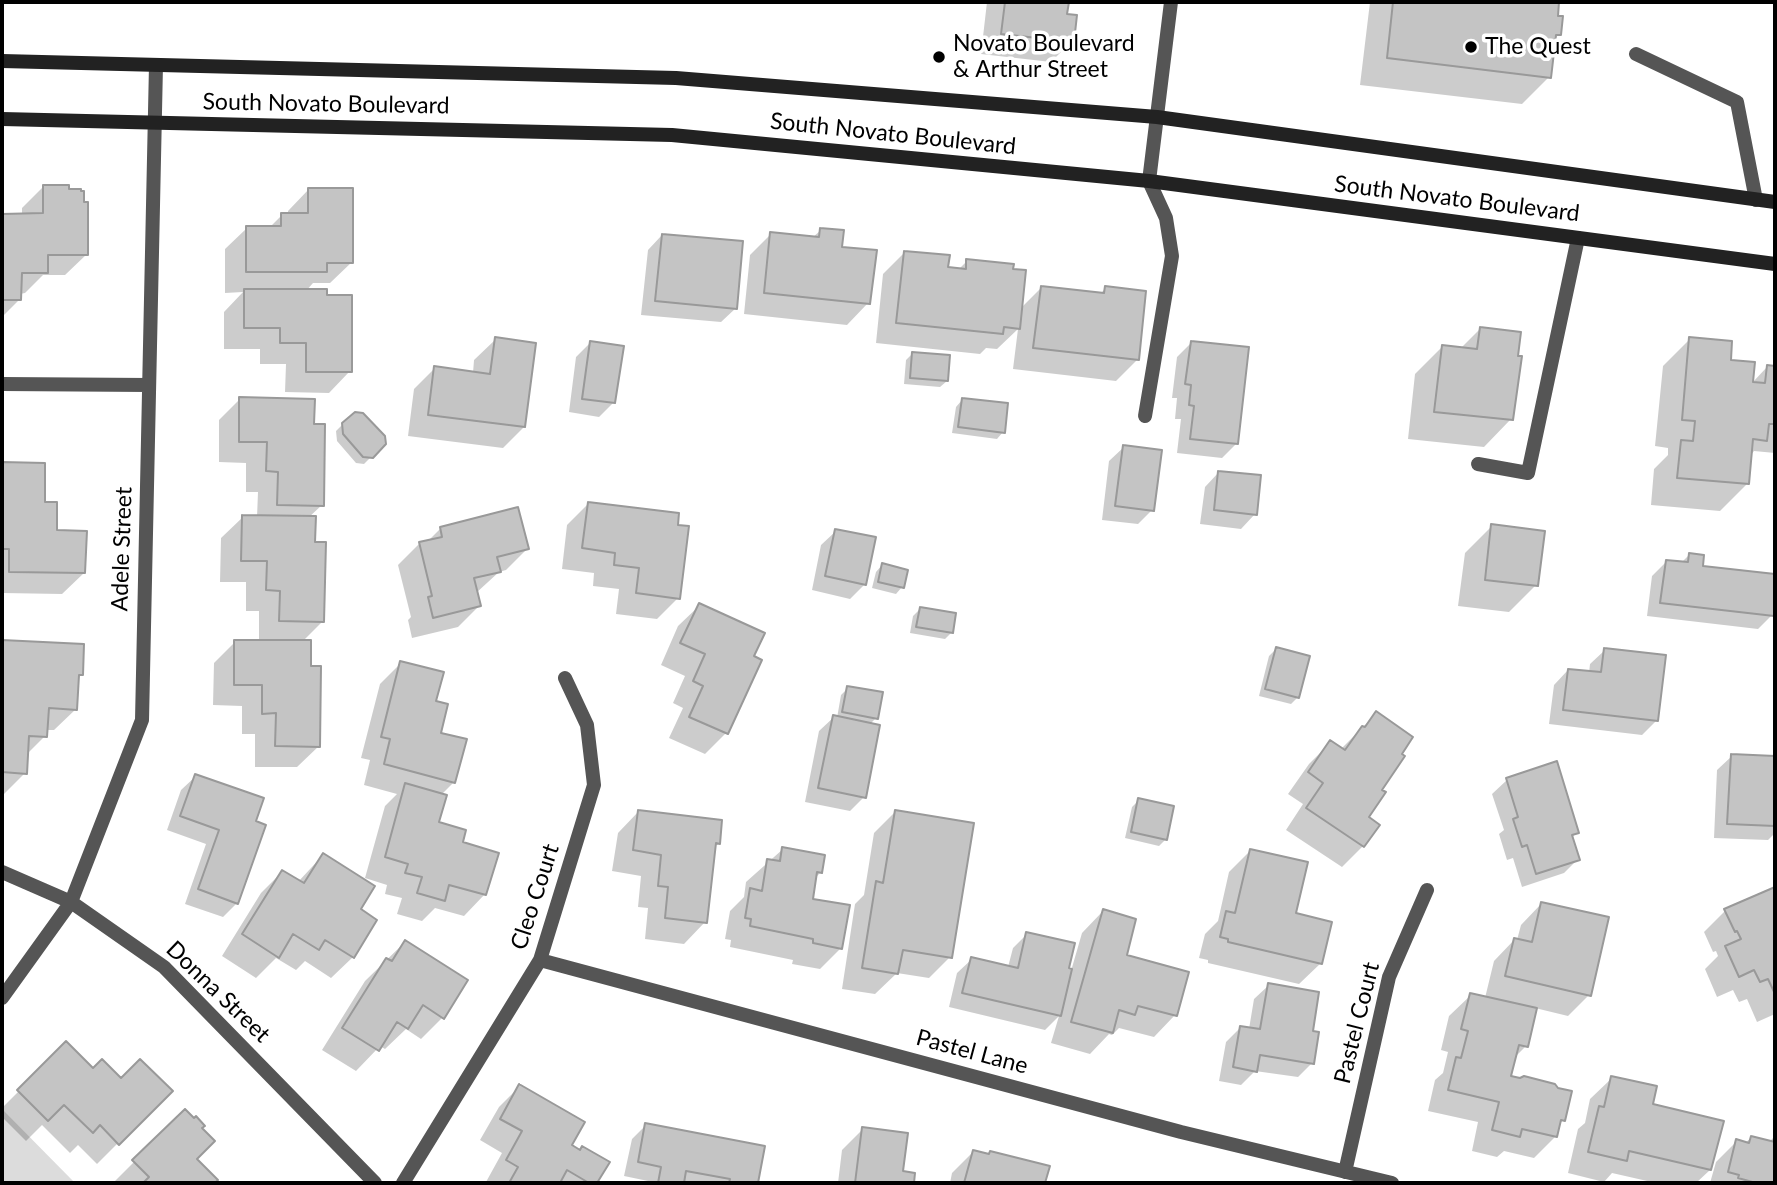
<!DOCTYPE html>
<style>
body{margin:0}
#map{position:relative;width:1777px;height:1185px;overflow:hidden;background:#fff;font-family:Lato,sans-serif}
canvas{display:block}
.frame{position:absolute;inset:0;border:4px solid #000;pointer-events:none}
</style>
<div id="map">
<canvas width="1777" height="1185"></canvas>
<div class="frame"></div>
</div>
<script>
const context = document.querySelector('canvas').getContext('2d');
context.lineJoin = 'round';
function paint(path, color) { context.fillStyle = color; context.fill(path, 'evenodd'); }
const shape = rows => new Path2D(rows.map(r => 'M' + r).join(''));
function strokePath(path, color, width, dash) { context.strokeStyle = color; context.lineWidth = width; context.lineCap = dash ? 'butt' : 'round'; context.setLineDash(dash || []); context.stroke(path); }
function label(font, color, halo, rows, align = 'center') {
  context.font = font + ' Lato,sans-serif'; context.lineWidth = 7; context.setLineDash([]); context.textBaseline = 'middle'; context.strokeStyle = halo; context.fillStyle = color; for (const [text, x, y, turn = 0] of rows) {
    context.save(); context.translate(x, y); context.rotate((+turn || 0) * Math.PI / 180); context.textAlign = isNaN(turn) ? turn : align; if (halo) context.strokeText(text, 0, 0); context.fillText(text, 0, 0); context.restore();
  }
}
paint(shape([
 [2,1109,75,1183,2,1183]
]), '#dcdcdc');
paint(shape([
 [987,2,1067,2,1065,16,1072,41,1051,62,981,54],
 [1370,2,1558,2,1556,18,1559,34,1553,41,1549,77,1522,104,1360,85],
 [43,187,87,254,65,275,43,275,25,293,20,294,20,299,2,317,2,215,22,215,22,208],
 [309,189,352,262,330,283,313,283,306,291,350,371,329,393,285,392,286,364,260,364,260,349,224,349,224,312,243,292,225,293,225,249,247,228,269,228,282,215,288,215,288,211],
 [821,230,840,248,868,303,847,325,744,314,750,255,771,234,812,238],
 [662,235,736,308,721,322,641,315,648,250],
 [904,253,946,269,958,270,967,261,1020,309,1041,288,1099,295,1106,288,1137,360,1116,381,1013,369,1018,329,997,349,986,348,980,354,876,343,883,274],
 [1480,329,1511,419,1484,447,1408,439,1415,374,1443,346,1461,348],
 [496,339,524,427,503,448,408,436,414,389,435,368,473,373,474,360],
 [1690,339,1729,361,1752,383,1767,367,1775,368,1775,453,1754,451,1750,456,1747,484,1720,511,1651,505,1654,469,1668,455,1668,448,1655,446,1663,366],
 [590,343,614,402,599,417,569,412,576,357],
 [1191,343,1237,443,1222,458,1177,453,1181,419,1175,419,1177,398,1172,398,1177,357],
 [913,353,947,381,940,387,904,384,906,360],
 [240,399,313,426,322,505,308,518,314,543,322,622,302,642,309,668,319,746,297,767,255,767,255,734,242,734,242,706,213,705,214,663,235,642,259,642,259,611,246,611,246,582,220,582,221,538,243,517,257,517,258,492,246,492,246,463,219,462,219,420],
 [962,400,1003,432,997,439,952,433,956,407],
 [343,424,385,443,364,464,356,463,337,441,336,431],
 [1124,447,1152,510,1138,524,1102,520,1109,461],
 [2,464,44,465,43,504,55,532,84,573,62,594,2,593],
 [1219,472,1255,514,1241,529,1200,524,1205,487],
 [588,504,678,598,657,619,616,614,619,589,593,586,594,573,562,569,567,525],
 [1492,526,1536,585,1509,612,1458,606,1465,553],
 [441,528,527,549,506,570,499,572,476,593,479,606,458,627,412,638,408,620,411,617,398,565,419,544,427,542],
 [836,531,865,584,850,599,812,590,821,545],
 [1689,555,1701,568,1775,576,1772,615,1758,629,1647,616,1652,576,1666,562,1681,563],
 [882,565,902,587,896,594,872,588,876,572],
 [700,605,752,657,726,733,705,754,669,738,683,708,673,703,685,676,661,665,678,626],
 [920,609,952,632,945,639,910,633,913,616],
 [2,641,82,646,76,709,54,730,45,730,45,736,26,755,25,773,4,794,2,794],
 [1276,649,1298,697,1291,704,1259,696,1269,656],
 [1605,650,1657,720,1642,735,1549,724,1554,685,1568,670,1589,673,1590,664],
 [401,663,434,702,438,734,454,782,441,795,437,823,460,843,485,894,464,916,435,908,422,921,397,914,402,898,385,894,387,885,365,878,385,806,397,794,364,785,370,760,361,758,380,684],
 [848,688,876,718,870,724,864,797,850,811,805,802,819,731,834,717,837,718,841,695],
 [1376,714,1380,790,1367,818,1363,846,1342,867,1286,830,1303,804,1288,794,1309,764,1330,743,1341,749],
 [1732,756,1775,758,1775,833,1768,840,1714,838,1717,770],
 [196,776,253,822,237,903,223,917,185,904,206,844,167,830,181,790],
 [1507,780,1577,832,1571,839,1578,859,1564,873,1522,887,1513,858,1507,860,1499,834,1504,830,1492,794],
 [1139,800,1166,839,1159,846,1125,838,1132,807],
 [639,811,718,843,714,847,705,922,684,944,645,939,648,908,638,907,641,876,612,871,618,833],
 [895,812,950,957,929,978,897,973,875,994,842,989,855,904,864,895,874,833],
 [783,849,821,872,815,878,811,900,841,948,820,969,792,964,793,960,730,947,731,940,725,939,730,911,744,897,746,882],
 [1250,851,1294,915,1321,963,1299,984,1208,963,1208,960,1199,958,1205,934,1218,921,1229,872],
 [323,855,358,910,353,957,331,978,305,961,296,970,276,958,256,978,222,956,261,893,282,872,298,882],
 [1775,889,1775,1014,1757,1022,1747,999,1739,1002,1733,990,1717,997,1705,969,1718,956,1716,951,1713,952,1704,932,1725,911],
 [1542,903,1589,995,1568,1016,1535,1008,1526,1046,1513,1059,1509,1077,1563,1120,1558,1125,1555,1137,1534,1158,1504,1151,1497,1157,1472,1151,1478,1122,1428,1111,1435,1080,1443,1073,1448,1052,1441,1050,1449,1016,1471,995,1485,998,1494,961,1515,939,1517,940,1521,925],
 [1103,911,1125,957,1175,1015,1154,1037,1119,1028,1112,1035,1109,1034,1090,1054,1051,1043,1059,1016,1045,1030,949,1007,957,973,972,959,1008,967,1013,948,1027,934,1067,970,1071,971,1082,933],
 [405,942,442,1018,421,1039,406,1029,385,1049,380,1046,356,1071,322,1050,365,981],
 [1269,985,1311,1032,1312,1063,1298,1077,1255,1071,1241,1085,1219,1081,1226,1042,1240,1028,1249,1029,1254,999],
 [66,1044,93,1070,121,1080,170,1091,97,1164,78,1145,70,1153,42,1125,26,1141,2,1117,2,1108],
 [1612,1078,1651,1105,1710,1170,1696,1183,1656,1183,1612,1173,1604,1182,1568,1173,1578,1129,1585,1123,1590,1099],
 [520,1086,569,1145,607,1163,595,1183,486,1182,502,1153,480,1140,499,1107],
 [185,1111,195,1159,216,1180,213,1183,113,1183],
 [646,1125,763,1148,756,1183,648,1183,648,1181,624,1176,632,1139],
 [863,1129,901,1173,913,1174,912,1183,838,1183,842,1150],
 [1775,1136,1775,1183,1710,1183,1716,1162,1737,1141,1745,1143,1751,1138,1769,1142],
 [973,1152,1047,1167,1043,1183,950,1183,952,1173]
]), '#0003');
const building = shape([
 [1005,2,1069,2,1067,14,1077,15,1074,42,1001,34,1005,2],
 [1393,2,1559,2,1558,16,1563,16,1561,35,1556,35,1551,78,1387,58,1393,2],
 [43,185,69,185,69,189,81,189,81,191,84,191,84,202,88,202,88,255,48,255,48,273,22,273,21,300,2,300,2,214,43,213,43,185],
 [308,188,353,188,353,263,327,263,327,272,246,272,246,226,281,226,281,213,308,213,308,188],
 [820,228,844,230,842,247,877,250,870,304,764,293,770,232,819,237,820,228],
 [662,234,743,241,737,309,655,301,662,234],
 [904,251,950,255,948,267,966,269,966,259,1014,264,1013,269,1026,270,1020,329,1004,327,1003,334,896,323,904,251],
 [1041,286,1104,293,1105,286,1146,291,1139,360,1033,348,1041,286],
 [244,289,327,289,327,295,352,295,352,372,306,372,306,343,280,343,280,328,244,328,244,289],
 [1480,327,1521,332,1518,356,1522,356,1513,420,1434,412,1442,345,1477,349,1480,327],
 [495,337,536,343,525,427,428,415,434,366,490,374,495,337],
 [1689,337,1732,341,1731,360,1755,362,1753,382,1765,383,1767,365,1775,366,1775,424,1769,424,1767,441,1753,439,1749,484,1677,478,1681,440,1693,441,1695,421,1682,420,1689,337],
 [590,341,624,346,615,403,582,399,590,341],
 [1191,341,1249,347,1238,444,1190,439,1194,406,1189,405,1191,385,1185,384,1191,341],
 [912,352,950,355,948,381,910,378,912,352],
 [239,397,315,399,314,424,325,424,324,506,277,505,278,472,266,471,267,442,239,442,239,397],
 [962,398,1008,403,1005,433,958,427,962,398],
 [355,412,363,413,385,436,386,444,373,458,363,457,343,434,342,423,355,412],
 [1123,445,1162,450,1154,511,1115,506,1123,445],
 [2,462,45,463,45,502,57,502,57,530,87,531,85,573,9,572,9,549,2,549,2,462],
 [1218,471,1261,475,1257,515,1214,510,1218,471],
 [588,502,679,513,678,525,689,526,680,599,636,593,639,568,614,565,615,553,582,548,588,502],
 [518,507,529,549,497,557,501,572,474,578,481,606,433,618,428,597,432,596,419,542,442,537,440,527,518,507],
 [242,515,316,516,315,542,326,542,324,622,279,621,280,591,266,590,267,561,241,561,242,515],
 [1491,524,1545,531,1538,586,1485,580,1491,524],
 [835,529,876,537,866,585,825,576,835,529],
 [1689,553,1704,555,1703,566,1775,574,1774,616,1660,603,1666,560,1688,562,1689,553],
 [882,563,908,570,904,588,878,582,882,563],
 [699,603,765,633,754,656,762,660,728,734,689,717,703,686,693,681,705,654,680,643,699,603],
 [920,607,956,613,953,633,916,627,920,607],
 [2,640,84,644,83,675,79,675,77,710,49,708,47,737,29,736,27,774,2,772,2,640],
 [234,640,311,640,311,666,321,666,320,747,275,746,276,713,262,714,262,685,234,685,234,640],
 [1276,647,1310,656,1299,698,1265,689,1276,647],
 [1604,648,1666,655,1658,721,1563,710,1568,669,1601,672,1604,648],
 [400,661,444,672,436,701,448,704,441,733,467,739,455,783,384,764,390,739,381,737,400,661],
 [847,686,883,692,878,719,842,712,847,686],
 [1376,711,1413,737,1402,754,1405,756,1382,790,1386,792,1369,817,1380,825,1364,847,1306,808,1323,783,1308,772,1330,740,1345,750,1362,726,1365,727,1376,711],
 [833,715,880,725,866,798,818,788,833,715],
 [1731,754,1775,756,1775,826,1727,824,1731,754],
 [1557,761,1579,833,1572,835,1580,860,1536,874,1527,845,1522,847,1513,819,1518,817,1506,778,1557,761],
 [195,774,264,798,256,821,266,825,238,904,198,889,219,830,180,816,195,774],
 [405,783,447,795,439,822,466,830,463,842,499,853,486,895,449,885,445,901,417,893,422,877,405,873,408,864,385,857,405,783],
 [1138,798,1174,806,1167,840,1131,832,1138,798],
 [638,810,722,820,720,844,716,843,707,923,665,918,668,887,658,886,661,855,633,850,638,810],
 [895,810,974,823,952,958,903,950,898,974,862,968,876,881,883,883,895,810],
 [782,847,825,855,822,873,817,872,813,899,850,905,842,949,813,943,813,939,750,926,751,919,745,918,750,888,762,891,767,859,780,861,782,847],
 [1250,849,1308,862,1296,913,1332,922,1322,964,1228,942,1228,939,1220,937,1226,911,1235,913,1250,849],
 [323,853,375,886,361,909,377,920,354,958,325,940,319,950,293,934,279,958,242,934,282,870,304,883,323,853],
 [1775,887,1775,994,1768,979,1760,982,1754,970,1739,977,1725,946,1741,939,1737,931,1735,932,1724,909,1775,887],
 [1541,902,1609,917,1591,996,1505,976,1514,938,1532,942,1541,902],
 [1103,909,1136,919,1127,955,1189,972,1177,1016,1138,1006,1135,1015,1119,1010,1113,1033,1071,1022,1103,909],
 [1026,932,1075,943,1069,968,1072,969,1061,1016,962,993,971,957,1018,968,1026,932],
 [405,940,468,980,444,1019,423,1005,408,1029,397,1022,379,1051,342,1028,386,958,392,961,405,940],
 [1268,983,1319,992,1313,1031,1319,1032,1314,1064,1260,1055,1257,1072,1233,1067,1240,1026,1260,1029,1268,983],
 [1470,993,1537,1008,1528,1047,1519,1045,1511,1076,1520,1078,1524,1076,1555,1084,1558,1088,1572,1091,1565,1121,1561,1120,1557,1137,1522,1129,1520,1137,1492,1130,1499,1102,1448,1090,1456,1057,1461,1058,1468,1031,1461,1029,1470,993],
 [66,1041,93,1068,102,1059,121,1078,140,1059,173,1091,119,1145,100,1125,93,1133,64,1105,48,1121,17,1090,66,1041],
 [1611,1076,1657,1086,1653,1104,1724,1121,1711,1170,1629,1151,1627,1161,1588,1152,1599,1106,1604,1107,1611,1076],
 [519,1084,585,1122,572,1145,580,1150,582,1146,610,1162,597,1183,589,1183,567,1170,560,1183,509,1183,518,1167,506,1160,522,1131,500,1119,519,1084],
 [185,1109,194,1118,196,1116,205,1126,202,1128,215,1141,197,1159,218,1180,215,1183,143,1183,149,1177,132,1160,185,1109],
 [645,1123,765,1146,758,1183,729,1183,730,1179,686,1171,684,1183,658,1183,661,1167,638,1162,645,1123],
 [862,1127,908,1133,903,1171,915,1173,914,1183,855,1183,862,1127],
 [1751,1136,1775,1142,1775,1183,1756,1183,1738,1178,1739,1175,1728,1172,1736,1139,1749,1143,1751,1136],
 [973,1150,989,1154,990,1151,1050,1166,1045,1183,964,1183,973,1150]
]);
paint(building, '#c4c4c4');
strokePath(building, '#999', 2);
strokePath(shape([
 [1636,54,1737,102,1756,200],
 [1145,416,1172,256,1166,218,1149,181],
 [1478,464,1528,473,1578,238]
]), '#555', 14);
strokePath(shape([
 [1149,181,1171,2],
 [2,384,149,385],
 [2,872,71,902,164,967,375,1183],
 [540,960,1181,1132,1392,1183],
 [2,998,71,902,142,720,156,65],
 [1345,1172,1389,977,1427,890],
 [403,1183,540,960,594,785,587,725,565,678]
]), '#555', 14);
strokePath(shape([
 [2,61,676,78,1157,117,1775,202],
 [2,119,672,135,1149,181,1775,264]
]), '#222', 14);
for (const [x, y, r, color] of [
 [1471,47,7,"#000"],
 [939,57,7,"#000"]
]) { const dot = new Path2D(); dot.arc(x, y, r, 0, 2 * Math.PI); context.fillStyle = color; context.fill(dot); strokePath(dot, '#fff', 2.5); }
label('23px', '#000', '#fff', [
 ["Novato Boulevard",953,44],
 ["& Arthur Street",953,70],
 ["The Quest",1485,47]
], 'left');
label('23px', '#000', '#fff', [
 ["South Novato Boulevard",326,104,1],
 ["South Novato Boulevard",893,134,6],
 ["South Novato Boulevard",1457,199,7],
 ["Adele Street",122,549,-88],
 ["Cleo Court",535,897,-72],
 ["Donna Street",218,992,44],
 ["Pastel Court",1357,1023,-76],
 ["Pastel Lane",972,1052,15]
]);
</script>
